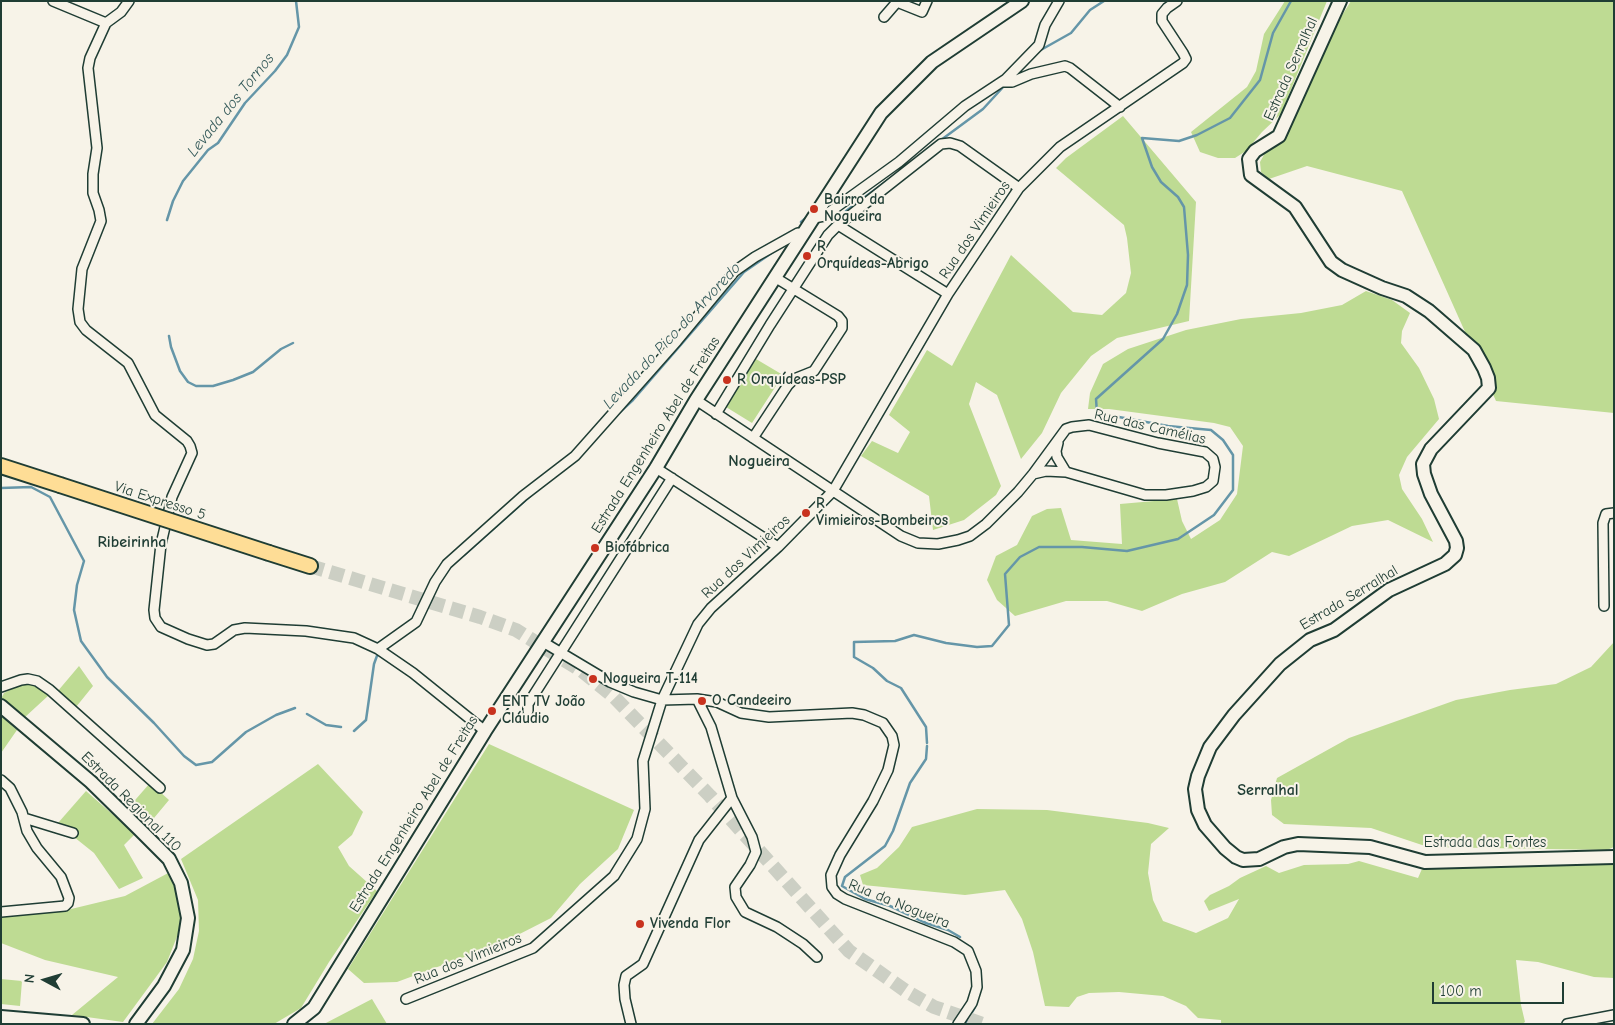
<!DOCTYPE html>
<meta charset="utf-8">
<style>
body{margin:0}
#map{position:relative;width:1615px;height:1025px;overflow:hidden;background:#f7f3e8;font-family:"Comic Neue",sans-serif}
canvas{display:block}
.frame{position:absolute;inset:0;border:2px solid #1f3d34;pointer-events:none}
.north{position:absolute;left:20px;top:955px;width:50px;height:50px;-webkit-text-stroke:4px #f7f3e8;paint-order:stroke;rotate:276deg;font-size:14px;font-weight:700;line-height:20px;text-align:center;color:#1f3d34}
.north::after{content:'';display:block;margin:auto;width:18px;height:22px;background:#1f3d34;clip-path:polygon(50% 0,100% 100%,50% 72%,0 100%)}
.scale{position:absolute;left:1432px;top:982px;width:132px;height:22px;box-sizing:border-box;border:2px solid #1f3d34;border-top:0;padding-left:6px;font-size:15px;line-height:18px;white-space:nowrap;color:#1f3d34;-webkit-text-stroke:4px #f7f3e8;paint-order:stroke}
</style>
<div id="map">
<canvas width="1615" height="1025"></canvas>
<div class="frame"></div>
<div class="north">N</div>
<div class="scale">100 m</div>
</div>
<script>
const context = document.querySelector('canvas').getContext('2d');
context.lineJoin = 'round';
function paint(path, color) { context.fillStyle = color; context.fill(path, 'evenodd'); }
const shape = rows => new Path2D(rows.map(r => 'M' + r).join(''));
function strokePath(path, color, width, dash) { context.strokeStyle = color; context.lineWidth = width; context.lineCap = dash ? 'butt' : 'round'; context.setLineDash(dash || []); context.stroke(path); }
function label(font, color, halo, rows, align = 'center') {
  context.font = font + ' "Comic Neue",sans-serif'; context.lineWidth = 4; context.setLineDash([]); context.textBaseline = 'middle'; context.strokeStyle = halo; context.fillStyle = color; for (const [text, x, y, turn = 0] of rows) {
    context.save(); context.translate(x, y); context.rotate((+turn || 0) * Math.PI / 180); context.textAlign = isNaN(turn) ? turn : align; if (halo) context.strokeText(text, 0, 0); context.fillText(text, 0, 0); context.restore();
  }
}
paint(shape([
 [1285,1,1327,1,1281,114,1262,132,1246,151,1235,158,1218,158,1200,152,1191,132,1247,87,1256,71,1264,34],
 [1351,1,1614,1,1614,413,1496,401,1402,191,1307,166,1269,179,1261,172,1260,162,1265,153,1287,134,1339,20],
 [1123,116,1196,202,1189,321,1117,338,1091,356,1061,393,1042,433,1021,459,997,395,976,382,969,404,1001,486,996,495,964,520,933,530,929,496,861,456,872,441,898,453,910,432,889,415,927,350,952,366,1011,255,1073,312,1102,315,1126,293,1131,273,1127,238,1124,225,1056,168,1066,158],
 [1366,291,1392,300,1410,313,1402,331,1401,343,1419,368,1434,399,1439,419,1407,457,1399,475,1402,489,1422,519,1433,542,1388,520,1352,526,1289,556,1272,552,1225,582,1182,594,1142,611,1107,601,1066,601,1015,616,997,600,987,580,996,556,1017,545,1032,516,1047,509,1061,508,1071,540,1122,544,1120,504,1177,499,1182,521,1191,539,1220,520,1237,494,1243,446,1230,427,1214,423,1109,409,1088,409,1090,393,1103,364,1128,349,1186,330,1241,319,1301,313,1342,305],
 [756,359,783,375,752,423,726,407],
 [1614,642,1614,847,1607,850,1428,847,1371,828,1284,824,1272,815,1271,800,1277,778,1349,738,1456,700,1510,690,1556,684,1591,667],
 [79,666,93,686,76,707,57,692],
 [25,682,36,685,49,695,24,718,1,699,4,693],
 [1,716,17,730,1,753],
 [489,744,634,810,618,849,580,884,551,918,502,943,397,982,364,983,348,969],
 [318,764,363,812,352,835,338,847,349,866,377,891,329,962,301,1008,274,1024,152,1024,179,989,193,959,199,931,198,900,181,859],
 [150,783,169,800,149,824,129,807],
 [86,791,135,834,124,845,143,878,119,889,94,853,74,837,76,832,58,823],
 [977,809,1047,810,1148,823,1169,828,1151,844,1148,873,1153,900,1163,921,1196,933,1228,918,1239,899,1209,911,1204,901,1210,895,1229,886,1240,878,1266,866,1279,873,1304,865,1348,864,1359,861,1418,878,1425,862,1614,857,1614,978,1594,977,1538,962,1516,960,1521,1005,1525,1022,1522,1024,1221,1024,1221,1020,1198,1018,1186,1006,1163,996,1119,992,1089,993,1077,997,1069,1007,1045,1006,1033,952,1022,919,1005,890,965,895,863,885,860,875,877,868,899,847,912,827],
 [172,871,182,924,167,962,123,1022,72,1015,118,977,45,960,1,943,1,917,67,910,125,896],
 [1,979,22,981,20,1006,1,1004],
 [372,999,387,1024,324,1024]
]), '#bedb93');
strokePath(shape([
 [1039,51,1071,33,1090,10,1104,1],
 [941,140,983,109,1005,85],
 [846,211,895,175],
 [167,220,173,201,183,181,208,150,218,143,245,103,275,71,287,55,299,27,296,1],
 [801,222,807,217],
 [169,336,171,347,180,371,188,382,196,386,213,386,233,380,253,372,281,349,293,343],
 [620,412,633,400,744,272,776,250],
 [1,488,31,487,50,497,84,561,77,585,74,610,81,641,107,677,154,723,184,756,196,765,212,762,246,732,276,715,295,708],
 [464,555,538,489],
 [307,714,326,725,341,727],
 [354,731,366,720,374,664,378,653],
 [927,743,926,727,901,688,887,681,873,668,854,657,854,642,895,641,914,635,946,643,977,647,992,646,1009,625,1005,574,1020,557,1039,547,1082,547,1127,551,1178,539,1214,515,1233,490,1233,455,1223,440,1211,430,1168,426,1097,413,1096,399,1163,339,1177,314,1187,285,1188,255,1184,207,1178,197,1161,182,1152,167,1142,138,1179,141,1197,135,1230,118,1260,80,1273,33,1291,1],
 [927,746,926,759,910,783,893,831,885,846,845,877,842,886,865,899,890,906,926,923,948,930,960,937],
 [965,1024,975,1007]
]), '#6596a8', 2.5);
strokePath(shape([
 [310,566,480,617,516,630,582,671,614,697,710,796,849,951,906,991,934,1007,983,1024]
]), '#cccfc4', 14, [14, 7]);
const street = shape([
 [53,1,106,23],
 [129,1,121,12,106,23,90,58,88,68,97,148,93,174,93,193,99,210,101,221,82,269,78,309,80,322,86,330,128,363,155,415,187,441,190,446,192,453,172,497,161,544,154,610,155,618,161,627,188,639,207,645,214,644,234,630,245,628,306,631,354,638,378,649,413,673,485,731],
 [884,17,897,2,922,12,927,1],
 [1003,82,1012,82,1031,74,1065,66,1070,68,1120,107],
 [814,218,824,216,899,162,965,106,1006,79,1039,45,1045,25,1059,1],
 [838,225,948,294],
 [696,400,901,536,918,543,938,544,958,540,970,536,986,524,1018,492,1033,474,1066,429,1072,427,1089,425,1158,443,1205,452,1213,459,1215,467,1213,481,1206,487,1193,491,1166,495,1145,495,1066,472,1046,471,1033,474],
 [716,414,770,325,828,235,838,225,941,144,950,143,960,146,1019,188],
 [753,438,788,385,794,379,814,371,842,328,842,321,838,316,776,278],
 [1058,443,1056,451,1057,457,1066,472],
 [656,468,778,547],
 [1604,606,1603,523,1606,514,1614,513],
 [543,642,610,682,634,692,662,700,697,699,717,702,741,713,769,717,852,713,864,715,883,723,892,736,894,745,888,770,873,801,840,855,831,875,832,887,837,894,845,899,954,942,968,951,976,971,977,987,972,1003,958,1024],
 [378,649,416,622,435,582,447,564,523,496,575,456,677,341,735,271,755,257,798,233,803,235],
 [1,687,21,680,28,679,37,681,50,690,160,788],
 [528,711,528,704,672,478],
 [1,780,10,788,22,812,27,831,37,848,61,877,69,898,68,903,65,906,1,912],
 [732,798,752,837,756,852,750,865,735,887,736,897,745,912,777,927,803,944,817,957],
 [24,818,73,833],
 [406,999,533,948,614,876,637,839,645,809,643,761,662,700,698,624,711,608,778,547,833,491,948,294,1019,188,1060,147,1183,63,1186,59,1183,53,1162,21,1162,14,1167,8,1177,1],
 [631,1024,625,999,624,985,626,976,643,964,699,840,732,798,711,727,697,699],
 [1567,1024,1614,1015]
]);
const secondary = shape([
 [1340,1,1279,136,1255,151,1249,159,1251,175,1295,207,1331,262,1342,270,1382,288,1406,296,1429,311,1474,350,1484,368,1488,378,1489,388,1431,449,1423,464,1424,474,1431,494,1456,541,1457,548,1455,555,1445,564,1389,590,1334,630,1310,640,1280,664,1234,715,1210,747,1198,776,1195,789,1198,810,1205,825,1225,848,1236,857,1243,860,1259,859,1284,847,1298,844,1370,847,1425,862,1614,857],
 [1,706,91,782,139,829,169,859,181,883,188,918,183,950,164,986,136,1024],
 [1,1017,83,1024],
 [294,1024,314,1008,485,731,656,468,696,400,881,113,932,62,1022,1]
]);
const primary = shape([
 [1,466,60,485],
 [269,553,310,566]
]);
strokePath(street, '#1f3d34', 12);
strokePath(secondary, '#1f3d34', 16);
strokePath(primary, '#1f3d34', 18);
strokePath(street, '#f7f3e8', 9);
strokePath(secondary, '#f7f3e8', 12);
strokePath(primary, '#fedd96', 14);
const primaryBridge = shape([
 [60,485,269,553]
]);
strokePath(primaryBridge, '#1f3d34', 18, []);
strokePath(primaryBridge, '#fedd96', 14);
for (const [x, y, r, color] of [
 [814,209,5,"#c8321e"],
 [807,256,5,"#c8321e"],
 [727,380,5,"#c8321e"],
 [806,513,5,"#c8321e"],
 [595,548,5,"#c8321e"],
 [593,679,5,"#c8321e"],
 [702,701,5,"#c8321e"],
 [492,711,5,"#c8321e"],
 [640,924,5,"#c8321e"]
]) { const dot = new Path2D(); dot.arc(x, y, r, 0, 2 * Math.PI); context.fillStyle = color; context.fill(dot); strokePath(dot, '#f7f3e8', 2); }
label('15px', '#1f3d34', '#f7f3e8', [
 ["Estrada Serralhal",1291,69,-66],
 ["Rua dos Vimieiros",975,230,-56],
 ["Rua das Camélias",1150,427,13],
 ["Estrada Engenheiro Abel de Freitas",656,435,-58],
 ["Via Expresso 5",160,501,18],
 ["Rua dos Vimieiros",746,557,-43],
 ["Estrada Serralhal",1349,598,-31],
 ["Estrada Regional 110",131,802,45],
 ["Estrada Engenheiro Abel de Freitas",414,814,-58],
 ["Estrada das Fontes",1485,843],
 ["Rua da Nogueira",899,904,22],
 ["Rua dos Vimieiros",468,959,-22]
]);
label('bold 15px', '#1f3d34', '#f7f3e8', [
 ["Bairro da",824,200],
 ["Nogueira",824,217],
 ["R",817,247],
 ["Orquídeas-Abrigo",817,264],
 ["R Orquídeas-PSP",737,380],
 ["R",816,504],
 ["Vimieiros-Bombeiros",816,521],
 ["Biofábrica",605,548],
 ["Nogueira T-114",603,679],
 ["O Candeeiro",712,701],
 ["ENT TV João",502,702],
 ["Cláudio",502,719],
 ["Vivenda Flor",650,924]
], 'left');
label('italic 16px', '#365b5b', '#f7f3e8', [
 ["Levada dos Tornos",231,105,-51],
 ["Levada do Pico do Arvoredo",672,336,-47]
]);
label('bold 16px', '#1f3d34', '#f7f3e8', [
 ["Nogueira",759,461],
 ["Ribeirinha",132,542],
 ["Serralhal",1268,790]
]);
</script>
